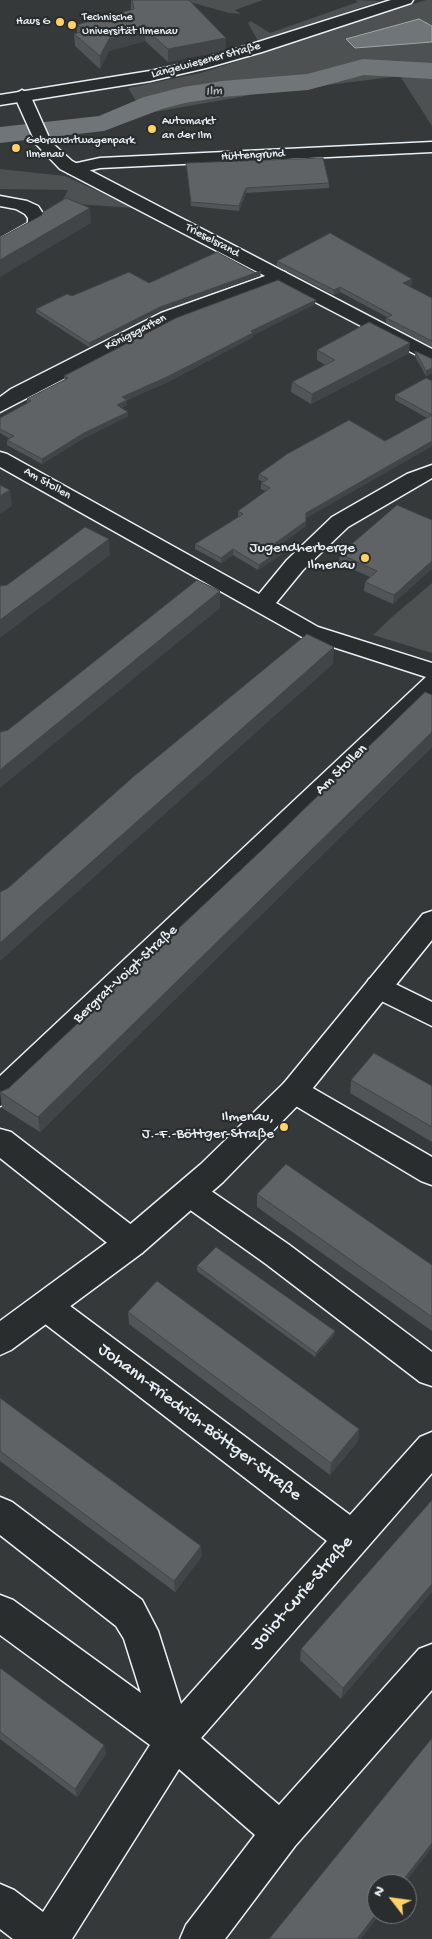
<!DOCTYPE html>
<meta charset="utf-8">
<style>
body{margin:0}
#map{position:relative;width:432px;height:1939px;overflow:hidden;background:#35393a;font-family:"Gochi Hand",sans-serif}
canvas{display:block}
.north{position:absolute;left:367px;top:1874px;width:50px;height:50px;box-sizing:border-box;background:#2a2d2e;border:1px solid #767b7f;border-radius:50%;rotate:300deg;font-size:14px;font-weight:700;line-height:20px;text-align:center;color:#e8f1f8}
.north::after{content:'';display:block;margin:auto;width:18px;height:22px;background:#ffd166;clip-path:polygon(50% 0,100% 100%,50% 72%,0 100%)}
</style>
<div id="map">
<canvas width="432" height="1939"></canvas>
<div class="north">N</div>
</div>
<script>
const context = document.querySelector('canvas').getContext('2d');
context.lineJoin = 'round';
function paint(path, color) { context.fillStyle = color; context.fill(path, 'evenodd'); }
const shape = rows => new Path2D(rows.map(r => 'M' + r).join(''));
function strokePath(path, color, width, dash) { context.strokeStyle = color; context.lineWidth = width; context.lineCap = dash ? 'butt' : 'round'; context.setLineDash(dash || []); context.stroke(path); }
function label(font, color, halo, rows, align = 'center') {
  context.font = font + ' "Gochi Hand",sans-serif'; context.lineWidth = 4.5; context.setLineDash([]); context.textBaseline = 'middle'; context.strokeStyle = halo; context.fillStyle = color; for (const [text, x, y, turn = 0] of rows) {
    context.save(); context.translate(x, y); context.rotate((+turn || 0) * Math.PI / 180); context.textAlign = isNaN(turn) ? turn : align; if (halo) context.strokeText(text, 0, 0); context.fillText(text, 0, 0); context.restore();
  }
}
paint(shape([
 [183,0,263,0,235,10,241,14,229,13],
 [355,0,380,1,258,41,248,23,251,21,270,33,358,2],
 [426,0,432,0,432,26,419,19,346,39,355,48,432,42,432,126,400,76,256,94,138,115,138,104,128,88,201,73],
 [0,169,65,176,134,208,61,203,68,190,0,189],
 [432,583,432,653,373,635,392,617]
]), '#4d5152');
const water = shape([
 [419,19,432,26,432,42,355,48,346,39,419,19]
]);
paint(water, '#707579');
strokePath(water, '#a0a7ac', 1);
paint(shape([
 [363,59,432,63,432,79,364,75,308,90,222,97,185,103,162,109,104,131,0,143,0,127,99,116,144,97,183,87,222,81,307,74,363,59]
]), '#707579');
const minor = shape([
 [432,142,432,152,100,168,74,174,68,173,66,169,68,165,100,158,432,142],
 [0,196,27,201,38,206,46,218,42,229,0,251,0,239,28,223,28,218,25,214,16,209,0,206,0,196],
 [279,271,285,272,288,276,285,280,175,321,0,412,0,397,11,389,161,313,279,271],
 [0,452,7,454,259,594,287,560,332,517,407,474,432,465,432,478,348,527,303,570,276,603,318,627,432,663,432,697,261,864,10,1102,0,1106,0,1076,426,677,302,637,0,467,0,452],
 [379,976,432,1002,432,1026,369,995,365,987,369,979,379,976],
 [294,1079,304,1083,432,1157,432,1185,421,1181,284,1099,279,1091,284,1083,294,1079],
 [0,1129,11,1132,142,1233,147,1243,142,1253,131,1256,120,1253,0,1158,0,1129],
 [190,1180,201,1184,288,1244,432,1352,432,1386,420,1382,266,1264,179,1202,175,1193,179,1184,190,1180],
 [47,1293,58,1297,350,1515,420,1437,432,1432,432,1473,201,1738,279,1805,419,1649,432,1644,432,1690,295,1846,225,1939,180,1939,186,1925,255,1835,179,1769,72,1939,13,1939,0,1929,0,1884,14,1890,43,1912,150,1745,0,1635,0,1595,13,1600,141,1693,124,1639,116,1626,0,1535,0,1497,12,1502,142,1600,158,1631,181,1704,327,1541,36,1317,31,1307,36,1297,47,1293]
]);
const tertiary = shape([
 [22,90,30,95,51,142,72,161,432,349,432,363,60,169,36,144,14,95,22,90],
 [432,911,432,940,304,1099,223,1182,142,1253,11,1350,0,1355,0,1321,120,1233,201,1164,284,1083,423,914,432,911]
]);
const secondary = shape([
 [391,0,413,0,411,3,262,52,206,68,150,81,0,105,0,95,150,71,198,61,391,0]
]);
strokePath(minor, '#e8f1f8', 3);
strokePath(tertiary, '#e8f1f8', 3);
strokePath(secondary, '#e8f1f8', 3);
paint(minor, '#2a2d2e');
paint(tertiary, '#2a2d2e');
paint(secondary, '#2a2d2e');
paint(shape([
 [131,0,189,0,226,50,168,62,145,41,109,51,100,69,75,46,74,34,77,33,76,25,131,10],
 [186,163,329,183,329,188,246,193,239,211,191,206],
 [277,261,412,279,412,284,408,286,432,298,432,347,386,323,386,318,387,317,340,292,334,295,277,266],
 [261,271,260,276,160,311,89,347,36,313,36,309,72,296,149,283,256,273],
 [315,304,253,335,253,337,168,382,127,400,127,405,121,408,128,412,128,416,84,438,42,464,7,445,7,440,10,439,0,433,0,418,27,404,27,399,65,380,64,376],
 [317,350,409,353,311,404,291,392,292,382,325,365,317,360],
 [415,351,432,359,432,373,426,376,415,356],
 [432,381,432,446,306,518,306,526,278,546,282,549,282,554,258,570,233,555,221,563,195,549,195,544,239,517,238,516,238,511,266,491,261,489,261,483,263,482,258,479,259,474,385,441,427,418,395,400,395,395],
 [432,520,393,604,364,591,365,582,370,577,339,563,340,554],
 [432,695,432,747,40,1132,2,1108,0,1092,9,1088],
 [351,1080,432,1086,432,1142,350,1093],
 [257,1194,432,1265,432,1331,257,1207],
 [197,1266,335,1331,334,1335,315,1357,197,1271],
 [128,1312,359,1429,358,1441,330,1475,129,1324],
 [0,1398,202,1556,175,1592,0,1461],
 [432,1500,341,1699,300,1660,301,1649],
 [0,1668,104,1745,106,1754,77,1797,0,1739]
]), '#525557');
paint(shape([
 [145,29,145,41,109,51,100,69,100,56,109,39],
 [226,38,226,50,168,62,168,49],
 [246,188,246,193,239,211,239,206],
 [90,208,91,223,0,277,0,260],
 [261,271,260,276,160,311,89,347,89,343,160,307],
 [412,279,412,284,403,288,403,283],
 [340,287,340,292,334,295,334,290],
 [316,300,315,304,253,335,253,337,168,382,122,402,122,397,251,331],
 [410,343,409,353,311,404,312,394],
 [432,368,432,373,426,376,426,371],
 [127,400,127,405,117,410,117,405],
 [128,412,128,416,84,438,42,464,42,459,84,433],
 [432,441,432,446,306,518,306,513],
 [10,490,12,506,0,514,0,496],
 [306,521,306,526,274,550,274,544],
 [109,539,110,555,0,638,0,620],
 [233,549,233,555,221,563,221,558],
 [282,549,282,554,258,570,259,565],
 [432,561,432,569,393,604,394,595],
 [220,591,220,608,0,788,0,770],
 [334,647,333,664,0,961,0,943],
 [432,732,432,747,40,1132,38,1117],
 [335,1331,334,1335,315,1357,316,1353],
 [359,1429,358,1441,330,1475,331,1463],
 [201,1546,202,1556,175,1592,174,1581],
 [432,1584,432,1592,341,1699,343,1688],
 [104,1745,106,1754,77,1797,75,1789],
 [432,1843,432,1848,404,1884,400,1884],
 [377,1914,380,1914,361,1939,357,1939]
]), '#424547');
const building = shape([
 [132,0,189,0,226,38,168,49,145,29,109,39,100,56,74,34,88,30,76,25,134,9,132,0],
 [323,158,329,183,246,188,239,206,191,202,186,163,323,158],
 [66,198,90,208,0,260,0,238,42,215,43,212,66,198],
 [330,233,412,279,403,283,432,298,432,341,386,318,392,315,340,287,334,290,277,261,330,233],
 [217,252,256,273,261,271,160,307,89,343,36,309,67,294,72,296,129,272,149,283,217,252],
 [278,280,316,300,251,331,253,333,167,377,122,397,127,400,117,405,128,412,84,433,42,459,7,440,14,436,0,429,0,418,31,401,27,399,68,378,64,376,176,318,278,280],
 [369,322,410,343,312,394,292,382,335,360,317,350,369,322],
 [415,351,432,359,432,368,426,371,415,351],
 [426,378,432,381,432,441,306,513,306,521,274,544,282,549,259,565,233,549,221,558,195,544,243,514,238,511,270,488,261,483,268,479,259,474,287,454,349,420,385,441,432,415,395,395,426,378],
 [0,485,10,490,0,496,0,485],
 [397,505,432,520,432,561,394,595,365,582,377,571,340,554,397,505],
 [85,527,109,539,0,620,0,586,7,585,85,527],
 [197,580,220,591,0,770,0,732,8,730,197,580],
 [307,634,334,647,0,943,0,892,8,888,133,777,307,634],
 [425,692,432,695,432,732,38,1117,0,1092,9,1088,263,849,425,692],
 [374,1053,432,1086,432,1127,351,1080,374,1053],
 [286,1164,432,1265,432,1317,257,1194,286,1164],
 [216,1247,335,1331,316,1353,197,1266,216,1247],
 [157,1281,359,1429,331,1463,128,1312,157,1281],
 [0,1398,201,1546,174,1581,0,1451,0,1398],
 [432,1500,432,1584,343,1688,301,1649,432,1500],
 [0,1668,104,1745,75,1789,0,1732,0,1668],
 [432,1738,432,1843,400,1884,377,1884,377,1913,357,1939,269,1939,432,1738]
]);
paint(building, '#5f6365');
strokePath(building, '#424547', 1);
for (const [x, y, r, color] of [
 [60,22,5,"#ffd166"],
 [72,25,5,"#ffd166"],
 [152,129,5,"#ffd166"],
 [16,148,5,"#ffd166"],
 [365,558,5,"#ffd166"],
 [284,1127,5,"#ffd166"]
]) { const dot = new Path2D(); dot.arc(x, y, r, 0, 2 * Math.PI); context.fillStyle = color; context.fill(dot); strokePath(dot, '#2a2d2e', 2); }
label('12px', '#e8f1f8', '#2a2d2e', [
 ["Technische",82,18],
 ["Universität Ilmenau",82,32],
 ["Haus G",50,22,"right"],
 ["Automarkt",162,122],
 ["an der Ilm",162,136],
 ["Gebrauchtwagenpark",26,141],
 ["Ilmenau",26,155]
], 'left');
label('12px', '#e8f1f8', '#2a2d2e', [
 ["Langewiesener Straße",206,61,-15],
 ["Hüttengrund",253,156,-3],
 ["Trieselsrand",212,241,28],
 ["Königsgarten",136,333,-27],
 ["Am Stollen",47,484,30]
]);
label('italic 14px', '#acb3b8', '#2a2d2e', [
 ["Ilm",214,92,-6]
]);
label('15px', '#e8f1f8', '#2a2d2e', [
 ["Jugendherberge",355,549],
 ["Ilmenau",355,566],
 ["Ilmenau,",274,1118],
 ["J.-F.-Böttger-Straße",274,1135]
], 'right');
label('15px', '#e8f1f8', '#2a2d2e', [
 ["Am Stollen",342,770,-44],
 ["Bergrat-Voigt-Straße",126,975,-43]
]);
label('18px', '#e8f1f8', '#2a2d2e', [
 ["Johann-Friedrich-Böttger-Straße",199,1423,37],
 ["Joliot-Curie-Straße",303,1594,-49]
]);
</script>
